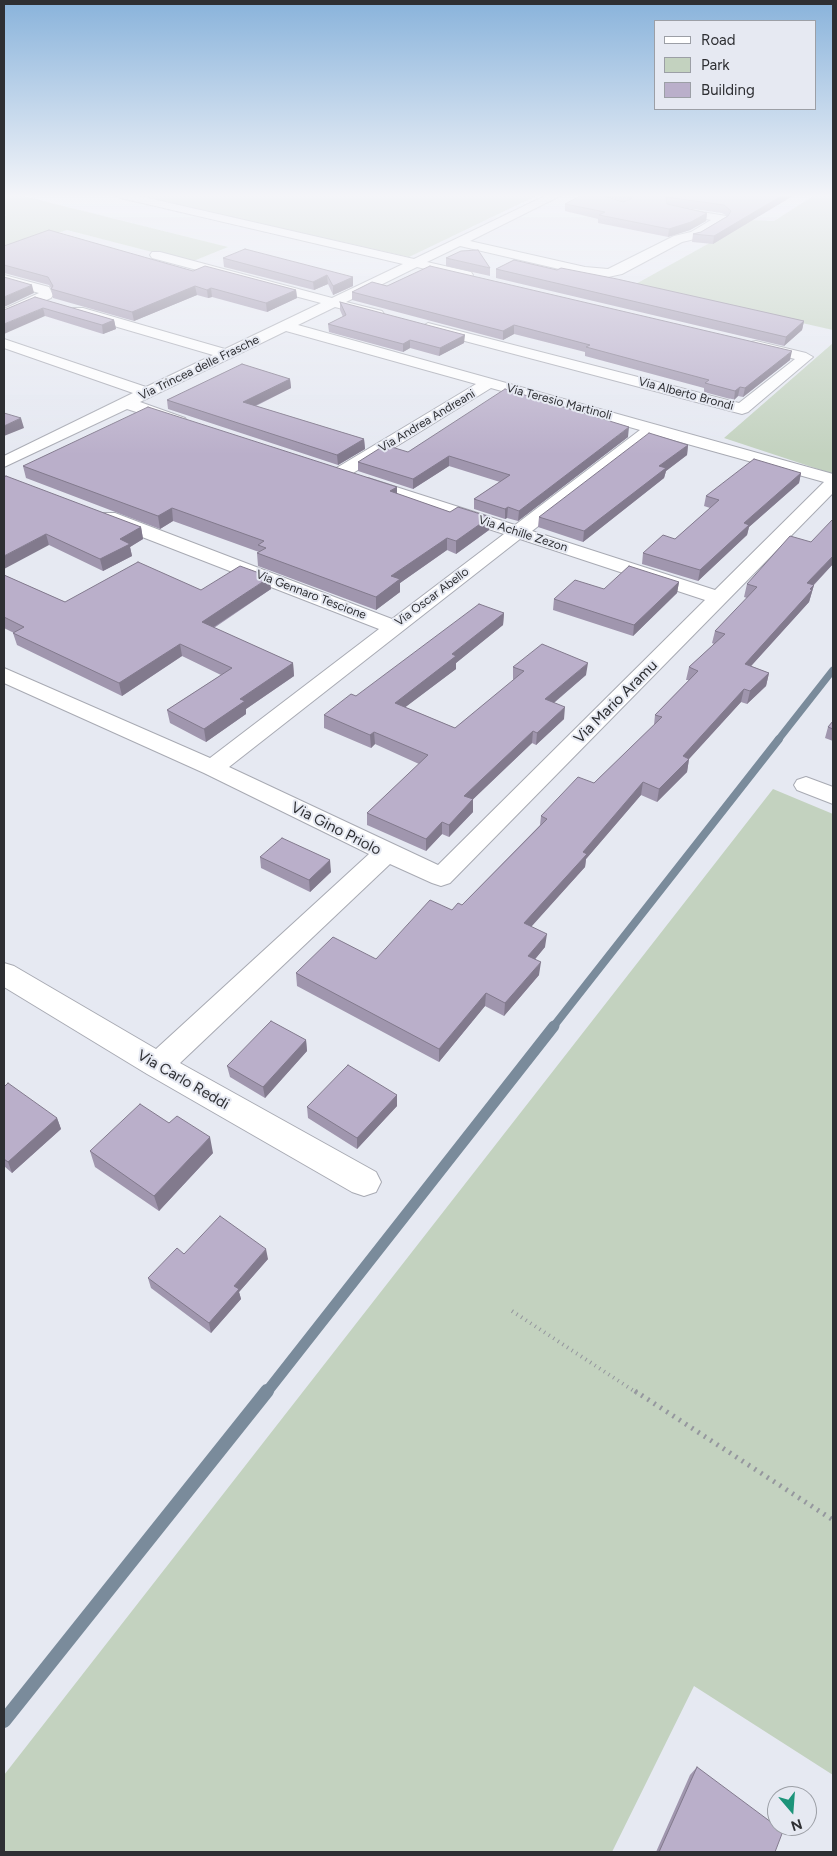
<!DOCTYPE html>
<style>
body{margin:0}
#map{position:relative;width:837px;height:1856px;overflow:hidden;background:#e6e9f2;font-family:Figtree,sans-serif}
canvas{display:block}
.frame{position:absolute;inset:0;border:5px solid #2e2f33;pointer-events:none}
.legend{position:absolute;left:654px;top:20px;width:162px;height:90px;box-sizing:border-box;background:#e6e9f2;border:1px solid #9c9fa6;margin:0;padding:6px 9px;list-style:none;font-size:15px;color:#2e2f33}
.legend li{display:flex;align-items:center;gap:10px;height:25px}
.legend b{width:25px;border:1px solid #9c9fa6}
.north{position:absolute;left:767px;top:1786px;width:50px;height:50px;box-sizing:border-box;background:#e6e9f2;border:1px solid #9c9fa6;border-radius:50%;rotate:162deg;font-size:14px;font-weight:700;line-height:20px;text-align:center;color:#2e2f33}
.north::after{content:'';display:block;margin:auto;width:18px;height:22px;background:#1c947a;clip-path:polygon(50% 0,100% 100%,50% 72%,0 100%)}
</style>
<div id="map">
<canvas width="837" height="1856"></canvas>
<div class="frame"></div>
<ul class="legend">
<li><b style="height:6px;background:#fff"></b>Road</li>
<li><b style="height:14px;background:#c3d2bf"></b>Park</li>
<li><b style="height:14px;background:#baafca"></b>Building</li>
</ul>
<div class="north">N</div>
</div>
<script>
const context = document.querySelector('canvas').getContext('2d');
context.lineJoin = 'round';
function paint(path, color) { context.fillStyle = color; context.fill(path, 'evenodd'); }
const shape = rows => new Path2D(rows.map(r => 'M' + r).join(''));
function strokePath(path, color, width, dash) { context.strokeStyle = color; context.lineWidth = width; context.lineCap = dash ? 'butt' : 'round'; context.setLineDash(dash || []); context.stroke(path); }
function label(font, color, halo, rows, align = 'center') {
  context.font = font + ' Figtree,sans-serif'; context.lineWidth = 4; context.setLineDash([]); context.textBaseline = 'middle'; context.strokeStyle = halo; context.fillStyle = color; for (const [text, x, y, turn = 0] of rows) {
    context.save(); context.translate(x, y); context.rotate((+turn || 0) * Math.PI / 180); context.textAlign = isNaN(turn) ? turn : align; if (halo) context.strokeText(text, 0, 0); context.fillText(text, 0, 0); context.restore();
  }
}
paint(shape([
 [4,195,19,195,228,247,191,262,67,230,11,248,4,246,4,216,7,215,4,214],
 [135,195,538,195,409,257],
 [815,195,833,195,833,330,634,285,751,220,774,221],
 [833,343,833,474,724,438],
 [773,789,833,814,833,1775,694,1686,612,1852,4,1852,4,1775]
]), '#c3d2bf');
strokePath(shape([
 [778,740,833,670]
]), '#7a8b9b', 7);
strokePath(shape([
 [553,1027,779,739]
]), '#7a8b9b', 8);
strokePath(shape([
 [266,1393,554,1026]
]), '#7a8b9b', 11);
strokePath(shape([
 [4,1721,267,1391]
]), '#7a8b9b', 14);
const minor = shape([
 [115,195,135,195,414,259,547,195,562,195,470,241,585,267,608,269,674,236,691,232,711,220,666,210,666,206,726,216,726,222,699,238,682,242,622,274,608,277,585,275,460,246,427,262,471,272,473,275,471,278,466,279,417,267,346,302,382,311,384,314,382,317,377,318,335,307,298,325,833,474,833,493,450,883,441,886,432,883,390,864,180,1063,376,1172,381,1182,376,1192,364,1196,352,1192,147,1074,4,987,4,963,14,966,156,1049,369,854,204,773,4,683,4,668,210,758,379,629,101,521,99,517,101,513,115,513,392,619,504,534,356,486,353,482,356,478,368,478,515,525,640,430,491,388,345,478,333,478,330,474,333,470,476,384,286,331,140,402,185,418,187,421,185,424,173,424,127,409,4,467,4,456,133,393,4,348,4,339,146,387,213,355,73,314,71,311,73,308,83,308,225,349,321,303,152,258,150,255,152,252,160,252,332,298,403,264,121,198,115,195],
 [655,435,824,482,715,590,532,531,655,435],
 [520,539,705,600,438,865,229,767,520,539],
 [4,275,49,287,53,295,51,298,4,318,4,309,39,293,4,283,4,275],
 [428,323,739,403,795,359,751,348,749,345,751,342,756,341,806,353,813,357,748,412,742,414,423,330,421,327,428,323],
 [806,777,833,787,833,804,797,790,794,785,797,780,806,777]
]);
strokePath(minor, '#a8aab3', 2);
strokePath(shape([
 [512,1311,637,1393]
]), '#95979e', 4, [1, 4.5]);
strokePath(shape([
 [635,1391,833,1520]
]), '#95979e', 5, [2, 5.5]);
paint(minor, '#fff');
paint(shape([
 [605,195,794,195,713,244,692,242,693,234,701,232,727,216,722,213,678,207,707,213,706,221,690,230,668,237,598,223,598,219,565,211,565,204,624,202],
 [4,246,193,271,296,290,297,298,267,312,212,297,208,298,197,295,134,321,53,298,51,289,51,288,49,285,4,273,4,274],
 [223,258,353,277,353,286,333,295,328,284,314,290,224,267],
 [446,258,490,268,490,276,446,266],
 [496,269,557,270,804,321,802,330,784,346,496,278],
 [387,286,790,360,743,397,738,396,734,400,704,392,704,388,585,356,585,352,514,334,503,340,352,300,352,292],
 [35,297,114,320,116,329,103,334,45,316],
 [340,302,464,343,439,356,410,348,403,352,329,332,328,324,343,317,340,310],
 [290,379,291,388,256,406,364,439,365,449,338,465,168,409,167,400],
 [628,437,518,521,507,518,505,519,474,509,474,499,500,482,449,466,413,489,358,471,358,462,408,452],
 [688,445,687,455,666,471,664,478,583,542,538,527,539,517],
 [23,466,397,487,397,494,450,512,490,517,489,530,456,554,447,550,400,583,400,592,376,610,258,566,257,553,259,552,173,521,160,529,26,478],
 [801,473,799,483,749,527,747,535,698,581,642,564,643,553,675,539,710,508,704,506,706,496],
 [4,477,141,527,143,539,130,547,132,556,103,571,49,545],
 [833,564,814,585,809,602,751,666,769,673,766,686,747,704,741,702,689,759,687,772,657,802,641,795,586,859,585,867,531,926,545,947,535,959,539,975,504,1016,485,1006,439,1062,297,986,296,973,376,959,452,910,462,905,540,825,541,816,594,783,654,725,655,715,689,680,686,680,689,667,714,644,712,643,715,631,747,598,744,597,747,584],
 [4,575,65,602,201,590,271,589,214,628,293,663,294,676,246,709,246,714,206,742,170,723,167,710,221,675,182,656,122,696,17,645,13,633,14,633,4,628],
 [679,582,677,593,633,636,553,610,554,599],
 [504,613,503,625,456,663,456,669,405,707,455,728,514,680,513,679,513,667,586,675,554,703,564,719,536,745,532,743,473,799,473,812,449,837,442,834,426,851,367,825,367,813,419,764,375,744,371,748,324,728,324,715,356,696],
 [833,721,833,741,825,738,828,727],
 [260,857,331,872,310,892,261,868],
 [306,1040,307,1051,265,1098,230,1077,227,1066],
 [4,1087,57,1118,61,1129,12,1173,4,1166],
 [397,1095,397,1106,357,1149,308,1118,307,1107],
 [90,1151,213,1153,159,1211,95,1167],
 [184,1254,268,1259,239,1292,241,1299,211,1333,151,1288,148,1278],
 [697,1767,775,1852,656,1852,690,1775]
]), '#a096ae');
paint(shape([
 [783,195,794,195,713,244,714,236],
 [707,213,706,221,690,230,668,237,669,229],
 [327,275,328,284,314,290,313,282],
 [353,277,353,286,333,295,333,286],
 [32,285,34,293,4,307,4,297],
 [195,286,197,295,134,321,132,312],
 [211,288,212,297,208,298,207,290],
 [296,290,297,298,267,312,266,303],
 [43,308,45,316,4,334,4,324],
 [114,320,116,329,103,334,102,325],
 [804,321,802,330,784,346,786,337],
 [514,325,514,334,503,340,503,331],
 [465,335,464,343,439,356,440,348],
 [410,340,410,348,403,352,403,344],
 [792,351,790,360,743,397,745,388],
 [290,379,291,388,244,411,243,402],
 [740,387,738,396,734,400,735,391],
 [21,418,24,428,4,436,4,426],
 [629,427,628,437,518,521,519,511],
 [364,439,365,449,338,465,337,455],
 [688,445,687,455,666,471,664,478,583,542,584,531,659,466],
 [449,456,449,466,413,489,413,479],
 [801,473,799,483,749,527,747,535,698,581,700,570,744,523],
 [397,487,397,500,390,491],
 [508,507,507,518,505,519,505,509],
 [172,508,173,521,160,529,158,516],
 [490,517,489,530,456,554,456,541],
 [141,527,143,539,130,547,132,556,103,571,100,559,120,539],
 [46,534,49,545,4,569,4,556],
 [447,538,447,550,400,583,400,592,376,610,376,597,391,576],
 [833,556,833,564,804,595,807,583],
 [270,577,271,589,203,634,202,622],
 [679,582,677,593,633,636,634,625],
 [814,585,809,602,742,676,745,664],
 [504,613,503,625,456,663,456,669,395,715,395,703,452,654],
 [180,644,182,656,122,696,119,683],
 [293,663,294,676,246,709,246,714,206,742,204,729,240,699],
 [588,663,586,675,544,711,545,699],
 [769,673,766,686,747,704,750,691],
 [744,689,741,702,689,759,687,772,657,802,659,789,683,756],
 [565,707,564,719,536,745,537,733],
 [533,731,532,743,464,808,464,796],
 [374,732,375,744,371,748,370,735],
 [643,782,641,795,586,859,585,867,523,936,524,923,583,852],
 [473,799,473,812,449,837,449,825],
 [442,822,442,834,426,851,426,839],
 [330,860,331,872,310,892,309,880],
 [547,934,545,947,527,969,528,956],
 [541,962,539,975,504,1016,505,1003],
 [486,993,485,1006,439,1062,439,1049],
 [306,1040,307,1051,265,1098,263,1087],
 [397,1095,397,1106,357,1149,357,1138],
 [57,1118,61,1129,12,1173,8,1162],
 [210,1137,213,1153,159,1211,154,1196],
 [266,1249,268,1259,239,1292,241,1299,211,1333,209,1323,234,1286]
]), '#827a8d');
const building = shape([
 [582,195,602,195,623,202,631,199,631,196,629,195,783,195,714,236,693,234,701,232,728,216,731,211,724,205,666,197,667,204,707,213,691,222,669,229,599,215,605,212,565,204,582,195],
 [49,230,193,271,205,266,296,290,266,303,211,288,207,290,195,286,132,312,51,289,53,286,48,277,4,265,4,246,49,230],
 [245,249,353,277,333,286,327,275,313,282,223,258,245,249],
 [478,250,490,268,446,258,461,251,478,250],
 [514,260,557,270,561,268,617,279,804,321,786,337,496,269,514,260],
 [430,266,792,351,745,388,740,387,735,391,705,383,709,380,586,347,590,345,514,325,503,331,352,292,372,282,387,286,430,266],
 [4,277,32,285,4,297,4,277],
 [35,297,114,320,102,325,43,308,4,324,4,310,35,297],
 [340,302,465,335,440,348,410,340,403,344,328,324,346,315,340,302],
 [242,364,290,379,243,402,364,439,337,455,167,400,242,364],
 [505,389,629,427,519,511,508,507,505,509,474,499,510,475,449,456,413,479,358,462,385,445,408,452,505,389],
 [148,407,397,487,390,491,450,512,458,507,490,517,456,541,447,538,391,576,400,579,376,597,257,553,266,548,258,545,264,541,172,508,158,516,23,466,148,407],
 [4,413,21,418,4,426,4,413],
 [649,433,688,445,659,466,666,468,584,531,539,517,649,433],
 [754,459,801,473,744,523,749,525,700,570,643,553,663,535,675,539,719,500,706,496,754,459],
 [6,476,141,527,120,539,130,544,100,559,46,534,4,556,4,477,6,476],
 [833,519,833,556,807,583,814,585,810,589,812,590,745,664,769,673,750,691,744,689,683,756,689,759,659,789,643,782,583,852,587,854,524,923,547,934,528,956,541,962,505,1003,486,993,439,1049,296,973,333,937,376,959,430,900,452,910,458,903,462,905,547,819,541,816,578,777,594,783,662,717,655,715,698,671,689,667,725,634,715,631,757,587,747,584,790,536,811,542,833,519],
 [138,562,201,590,240,566,270,577,202,622,293,663,240,699,245,701,204,729,167,710,232,668,180,644,119,683,13,633,24,627,4,617,4,575,65,602,138,562],
 [629,566,679,582,634,625,554,599,575,580,604,589,629,566],
 [479,604,504,613,452,654,456,656,395,703,455,728,524,671,513,667,542,644,588,663,545,699,565,707,537,733,533,731,464,796,473,799,449,825,442,822,426,839,367,813,428,755,374,732,370,735,324,715,351,694,356,696,479,604],
 [833,721,833,729,828,727,833,721],
 [282,838,330,860,309,880,260,857,282,838],
 [271,1021,306,1040,263,1087,227,1066,271,1021],
 [348,1065,397,1095,357,1138,307,1107,348,1065],
 [8,1083,57,1118,8,1162,4,1159,4,1087,8,1083],
 [140,1104,169,1123,177,1116,210,1137,154,1196,90,1151,140,1104],
 [220,1216,266,1249,234,1286,239,1289,209,1323,148,1278,177,1248,184,1254,220,1216],
 [697,1767,783,1831,775,1852,659,1852,697,1767]
]);
paint(building, '#baafca');
strokePath(building, '#827a8d', 1);
const sky = context.createLinearGradient(0, 0, 0, 455);
sky.addColorStop(0, '#89b3db');
sky.addColorStop(0.43, '#f4f5f9');
sky.addColorStop(1, '#f4f5f900');
context.fillStyle = sky;
context.fillRect(0, 0, 837, 455);
label('12px', '#2e2f33', '#e6e9f2', [
 ["Via Trincea delle Frasche",199,368,-26],
 ["Via Alberto Brondi",686,394,15],
 ["Via Teresio Martinoli",559,402,15],
 ["Via Andrea Andreani",427,421,-31],
 ["Via Achille Zezon",523,534,18],
 ["Via Gennaro Tescione",311,595,21],
 ["Via Oscar Abello",432,597,-37]
]);
label('15px', '#2e2f33', '#e6e9f2', [
 ["Via Mario Aramu",616,702,-45],
 ["Via Gino Priolo",336,829,27],
 ["Via Carlo Reddi",183,1080,30]
]);
</script>
